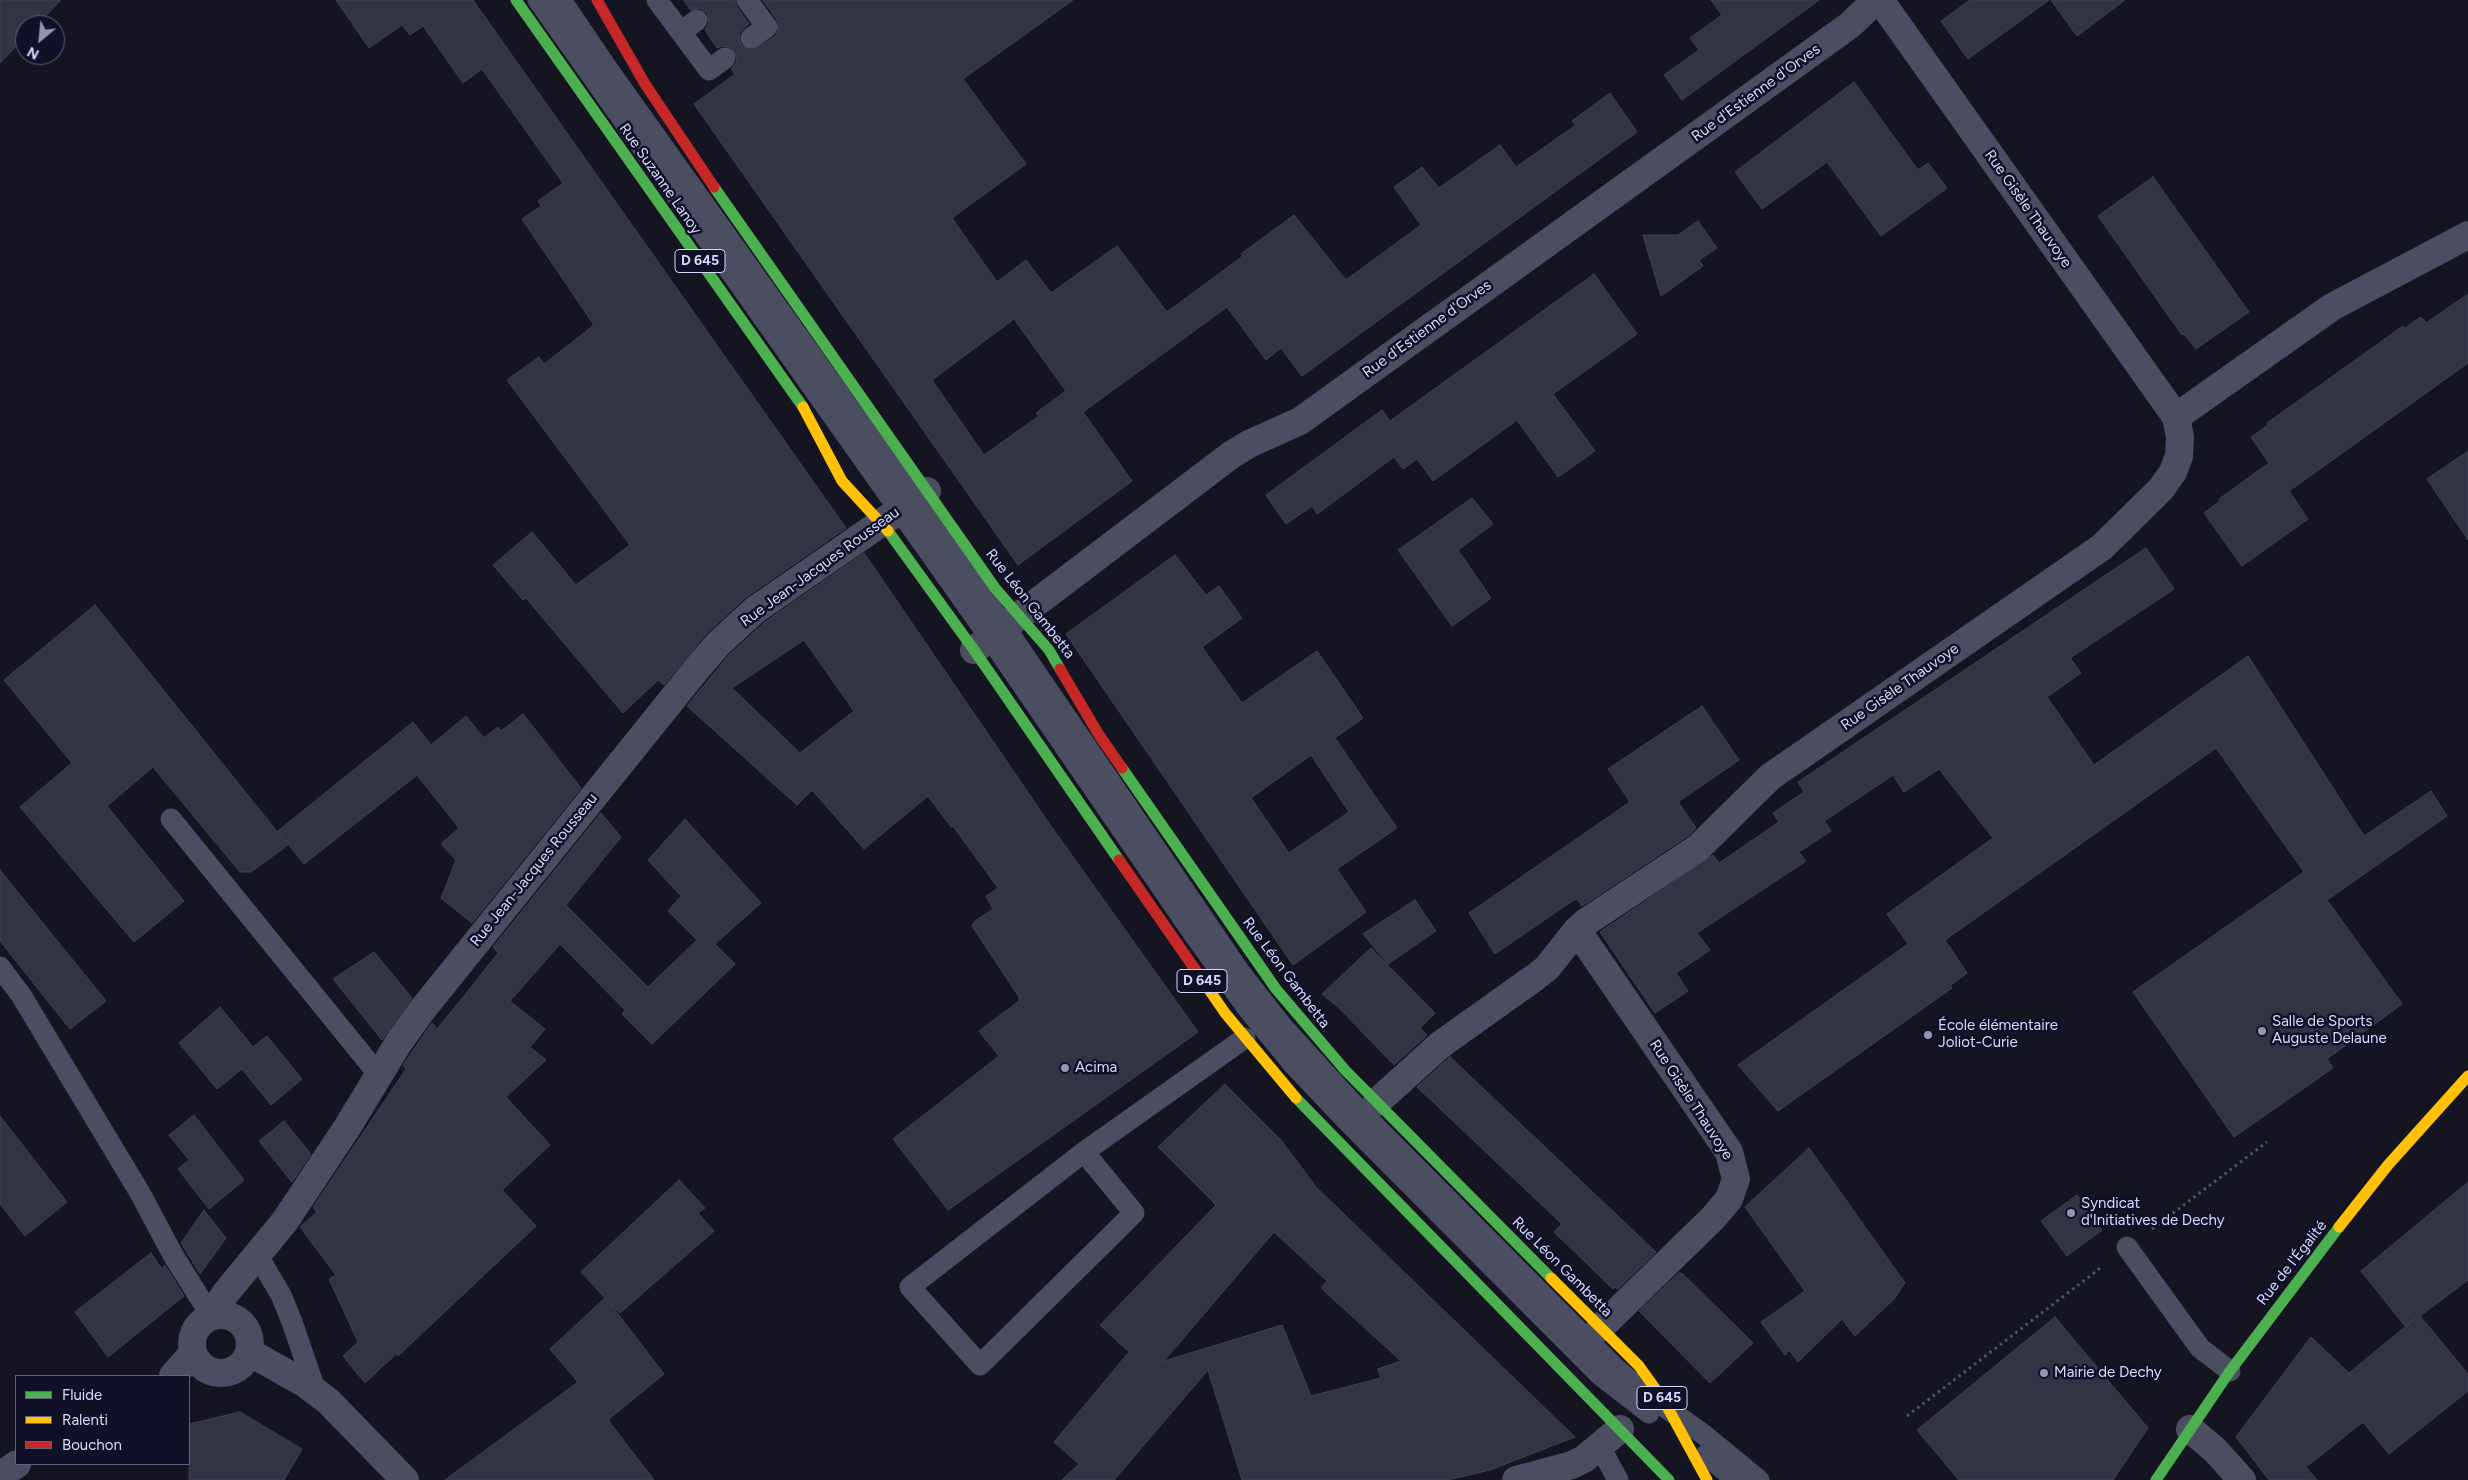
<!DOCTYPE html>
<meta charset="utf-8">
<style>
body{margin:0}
#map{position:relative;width:2468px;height:1480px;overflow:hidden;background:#151521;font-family:Figtree,sans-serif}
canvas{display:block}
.legend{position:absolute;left:15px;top:1375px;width:175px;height:90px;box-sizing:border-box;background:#101126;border:1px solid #5f627c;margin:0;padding:6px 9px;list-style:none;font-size:15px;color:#d6dbfe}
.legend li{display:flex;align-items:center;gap:10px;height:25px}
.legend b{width:25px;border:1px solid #5f627c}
.north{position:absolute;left:15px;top:15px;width:50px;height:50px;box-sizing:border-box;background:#101126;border:1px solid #5f627c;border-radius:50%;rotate:208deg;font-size:14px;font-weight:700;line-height:20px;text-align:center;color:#d6dbfe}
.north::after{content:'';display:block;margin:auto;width:18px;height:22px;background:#9296b1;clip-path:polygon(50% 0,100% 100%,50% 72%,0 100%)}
</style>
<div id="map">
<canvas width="2468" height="1480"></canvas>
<ul class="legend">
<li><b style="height:6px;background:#4caf50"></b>Fluide</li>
<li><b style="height:6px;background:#ffc107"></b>Ralenti</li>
<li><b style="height:6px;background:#c62828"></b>Bouchon</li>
</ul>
<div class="north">N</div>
</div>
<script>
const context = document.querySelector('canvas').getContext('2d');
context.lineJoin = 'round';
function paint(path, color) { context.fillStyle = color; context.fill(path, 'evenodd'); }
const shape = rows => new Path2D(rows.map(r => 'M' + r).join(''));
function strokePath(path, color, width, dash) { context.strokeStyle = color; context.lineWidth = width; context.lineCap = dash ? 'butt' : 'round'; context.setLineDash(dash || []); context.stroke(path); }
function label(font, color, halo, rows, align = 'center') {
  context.font = font + ' Figtree,sans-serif'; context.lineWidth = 5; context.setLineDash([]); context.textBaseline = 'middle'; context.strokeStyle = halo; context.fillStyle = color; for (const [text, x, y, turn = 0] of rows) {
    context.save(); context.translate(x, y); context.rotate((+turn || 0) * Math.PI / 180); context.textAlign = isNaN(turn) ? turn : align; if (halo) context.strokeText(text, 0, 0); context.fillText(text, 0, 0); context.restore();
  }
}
const building = shape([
 [0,0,61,0,37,25,25,25,25,37,0,63,0,0],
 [336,0,473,0,846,528,745,598,706,634,664,685,658,680,623,713,526,598,523,600,493,565,532,532,576,585,630,545,507,380,539,357,544,364,594,325,522,219,541,206,538,201,563,183,482,69,463,83,423,26,410,35,402,25,369,48,336,0],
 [684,0,735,0,737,7,749,24,740,32,739,39,741,45,752,50,774,37,778,32,777,20,763,0,1073,0,963,79,1026,164,952,218,997,282,1026,260,1051,293,1117,246,1167,312,1243,256,1241,254,1294,215,1346,280,1421,225,1394,187,1422,167,1439,188,1500,145,1516,167,1576,125,1572,121,1610,93,1637,132,1302,376,1281,348,1266,360,1227,307,1083,412,1132,481,1018,565,694,104,735,74,731,69,736,63,737,57,730,47,723,46,717,48,705,30,709,24,707,13,701,8,690,10,684,0],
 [1014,319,1066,391,1036,413,1039,416,984,455,932,380,1014,319],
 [1711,0,1819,0,1682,100,1664,75,1699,50,1690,38,1722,15,1711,0],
 [1970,0,2049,0,1968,59,1941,21,1970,0],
 [2051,0,2125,0,2077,36,2051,0],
 [1854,82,1918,170,1928,163,1947,188,1881,236,1827,162,1762,209,1735,172,1854,82],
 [2153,177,2249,312,2196,349,2184,334,2182,335,2098,216,2153,177],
 [1698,221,1717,248,1699,260,1703,266,1661,296,1643,235,1678,235,1698,221],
 [1594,274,1637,334,1553,394,1595,451,1558,477,1517,420,1433,481,1417,459,1403,469,1394,457,1317,514,1312,506,1286,524,1266,495,1382,410,1390,421,1594,274],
 [2468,294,2468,363,2289,491,2308,519,2242,566,2204,513,2220,501,2219,499,2269,463,2251,437,2268,425,2267,423,2403,326,2405,328,2421,317,2426,323,2468,294],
 [2468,451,2468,540,2427,479,2468,451],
 [1472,498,1493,524,1458,550,1491,598,1452,626,1398,550,1472,498],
 [2146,548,2174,589,2070,658,2081,673,2047,697,2094,765,2248,656,2364,836,2431,791,2447,816,2327,900,2402,1004,2327,1059,2333,1068,2234,1137,2133,992,2304,872,2216,748,1945,940,1967,973,1950,986,1952,988,1778,1111,1738,1065,1908,944,1887,914,1993,838,1939,769,1904,792,1893,775,1824,821,1831,831,1799,852,1806,861,1697,933,1710,950,1676,973,1688,991,1655,1013,1600,932,1713,855,1719,863,1779,822,1773,813,1804,792,1798,782,2146,548],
 [864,553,1051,826,1198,1032,948,1210,893,1139,999,1056,979,1031,1019,1001,1019,997,972,926,975,921,993,909,986,896,998,888,953,826,951,827,928,796,864,849,812,790,797,805,687,706,729,655,765,622,864,553],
 [804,640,854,711,800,753,732,688,804,640],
 [1175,555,1206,595,1219,586,1242,618,1202,647,1242,703,1317,651,1363,718,1335,738,1397,828,1337,869,1366,912,1293,965,1066,634,1175,555],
 [1311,755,1349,812,1289,853,1251,798,1311,755],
 [95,605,288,845,251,872,240,872,153,767,107,806,184,901,134,942,20,807,72,763,4,680,95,605],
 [1702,706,1739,760,1678,802,1696,828,1688,836,1582,906,1577,899,1572,901,1495,954,1469,913,1630,802,1608,769,1702,706],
 [523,714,581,788,472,923,441,898,456,860,441,844,459,828,417,775,304,864,278,831,413,722,431,745,466,716,484,738,498,727,501,731,523,714],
 [601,813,621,837,566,905,648,987,697,940,668,911,681,896,648,860,685,819,761,903,715,944,735,964,652,1044,622,1014,625,1010,560,944,510,1001,545,1029,530,1047,546,1060,506,1097,550,1145,502,1190,536,1226,398,1356,397,1353,365,1383,343,1356,358,1342,329,1279,336,1275,300,1227,317,1212,313,1207,406,1069,403,1065,432,1023,437,1029,464,996,498,953,493,947,601,813],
 [0,870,106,1001,70,1029,0,941,0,870],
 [1415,900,1436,931,1388,964,1363,934,1415,900],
 [1371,948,1435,1013,1420,1028,1427,1035,1394,1065,1339,1008,1322,994,1371,948],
 [374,952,412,998,382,1040,333,979,374,952],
 [220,1007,253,1047,267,1036,302,1079,271,1105,242,1069,217,1089,179,1043,220,1007],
 [1450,1057,1656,1252,1618,1289,1615,1287,1613,1289,1554,1232,1562,1224,1417,1087,1450,1057],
 [1225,1084,1281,1140,1316,1187,1575,1437,1490,1470,1448,1480,1242,1480,1208,1370,1114,1480,1062,1480,1079,1464,1054,1442,1129,1352,1100,1325,1216,1205,1158,1147,1225,1084],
 [1274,1232,1327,1281,1321,1288,1401,1361,1378,1369,1381,1378,1311,1396,1282,1325,1164,1361,1274,1232],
 [194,1115,244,1180,209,1209,178,1169,189,1160,169,1135,194,1115],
 [0,1116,67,1202,25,1236,0,1204,0,1116],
 [284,1121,311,1154,292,1182,259,1141,284,1121],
 [1809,1148,1905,1283,1894,1299,1855,1336,1842,1319,1798,1362,1789,1350,1785,1355,1761,1322,1805,1291,1745,1207,1809,1148],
 [679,1180,705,1208,698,1213,714,1231,620,1313,609,1302,664,1374,608,1420,654,1480,445,1480,578,1382,550,1349,605,1298,581,1272,679,1180],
 [2468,1182,2468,1280,2420,1316,2468,1374,2468,1391,2389,1454,2363,1422,2306,1467,2317,1480,2269,1480,2236,1437,2311,1337,2349,1373,2416,1318,2405,1326,2361,1271,2468,1182],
 [2077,1195,2102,1230,2067,1256,2041,1221,2077,1195],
 [204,1210,226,1238,200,1274,181,1243,204,1210],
 [151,1253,162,1269,165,1265,184,1296,108,1357,75,1312,151,1253],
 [1679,1273,1683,1274,1753,1343,1710,1383,1639,1311,1679,1273],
 [2055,1317,2148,1428,2113,1480,1959,1480,1917,1430,2055,1317],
 [240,1412,302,1449,284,1480,189,1480,189,1424,240,1412]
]);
paint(building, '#333443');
strokePath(building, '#404054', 1);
strokePath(shape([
 [2152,1229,2267,1142],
 [1907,1416,2103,1266]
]), '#4a5b62', 3, [2.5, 4]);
strokePath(shape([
 [538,0,990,638,1193,933,1248,1009,1293,1064,1345,1119,1600,1375,1649,1413],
 [561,0,605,65,1005,627,1239,971,1282,1026,1355,1106,1614,1367,1642,1391,1703,1434,1759,1480],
 [657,0,709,70,725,58],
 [747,0,767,27,751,38],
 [681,32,697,20],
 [171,819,378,1074],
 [0,967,21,995,140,1193,173,1255,211,1316],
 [1084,1152,1134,1213,980,1365,910,1287,1084,1152,1245,1038],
 [2127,1247,2200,1348,2230,1371],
 [258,1256,281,1295,292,1322,316,1392],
 [1600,1447,1618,1480],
 [1706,1455,1736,1480]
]), '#4b4e61', 21);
strokePath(shape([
 [1880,0,2176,417],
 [974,650,1231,455,1249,444,1300,421,1850,25,1876,0],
 [1577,930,1729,1152,1736,1179,1729,1199,1713,1218,1600,1328],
 [1377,1102,1440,1045,1534,978,1547,968,1577,930,1586,922,1698,848,1770,777,2102,547,2161,489,2173,472,2179,456,2180,437,2176,417,2332,307,2468,235],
 '192 1344a29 29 0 1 1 58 0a29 29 0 1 1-58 0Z',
 [211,1316,225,1294,285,1221,348,1126,399,1042,422,1010,699,666,718,644,755,610,927,491],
 [249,1352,304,1383,328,1401,405,1480],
 [173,1376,193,1353],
 [2190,1429,2215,1450,2242,1480],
 [0,1476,17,1464],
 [1516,1480,1572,1465,1584,1459,1620,1429]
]), '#4b4e61', 28);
strokePath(shape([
 [516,0,803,407],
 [714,187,995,588,1049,650,1060,669],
 [888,531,974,650,1119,860],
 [1122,768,1276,989,1345,1070,1551,1278],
 [1296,1098,1669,1480],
 [2156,1480,2230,1371,2339,1227]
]), '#4caf50', 11);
strokePath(shape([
 [803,407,842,481,888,531],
 [1199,975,1225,1013,1296,1098],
 [2339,1227,2388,1165,2468,1076],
 [1551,1278,1639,1366,1664,1401,1707,1480]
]), '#ffc107', 11);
strokePath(shape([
 [597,0,645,84,714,187],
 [1060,669,1099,735,1122,768],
 [1119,860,1199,975]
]), '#c62828', 11);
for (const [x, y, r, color] of [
 [2262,1031,5,"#9296b1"],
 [1928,1035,5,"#9296b1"],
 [1065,1068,5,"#9296b1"],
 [2071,1213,5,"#9296b1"],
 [2044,1373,5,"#9296b1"]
]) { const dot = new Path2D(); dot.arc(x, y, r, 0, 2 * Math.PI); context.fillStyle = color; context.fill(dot); strokePath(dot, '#101126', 2); }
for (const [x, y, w] of [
 [700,261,50],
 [1202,981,50],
 [1662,1398,50]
]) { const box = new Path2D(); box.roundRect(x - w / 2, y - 11.5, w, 23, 4); context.fillStyle = '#101126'; context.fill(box); strokePath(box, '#d6dbfe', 1); }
label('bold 14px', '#d6dbfe', null, [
 ["D 645",700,261],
 ["D 645",1202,981],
 ["D 645",1662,1398]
]);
label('15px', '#d6dbfe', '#101126', [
 ["Rue d'Estienne d'Orves",1756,93,-36],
 ["Rue Suzanne Lanoy",660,179,55],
 ["Rue Gisèle Thauvoye",2028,209,55],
 ["Rue d'Estienne d'Orves",1427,329,-36],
 ["Rue Jean-Jacques Rousseau",820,567,-36],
 ["Rue Léon Gambetta",1030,604,52],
 ["Rue Gisèle Thauvoye",1900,687,-35],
 ["Rue Jean-Jacques Rousseau",534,870,-51],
 ["Rue Léon Gambetta",1286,973,53],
 ["Rue Gisèle Thauvoye",1691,1100,57],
 ["Rue de l'Égalité",2292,1263,-52],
 ["Rue Léon Gambetta",1562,1267,45]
]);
label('15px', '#d6dbfe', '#101126', [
 ["Salle de Sports",2272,1022],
 ["Auguste Delaune",2272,1039],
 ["École élémentaire",1938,1026],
 ["Joliot-Curie",1938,1043],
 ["Acima",1075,1068],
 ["Syndicat",2081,1204],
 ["d'Initiatives de Dechy",2081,1221],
 ["Mairie de Dechy",2054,1373]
], 'left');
</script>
